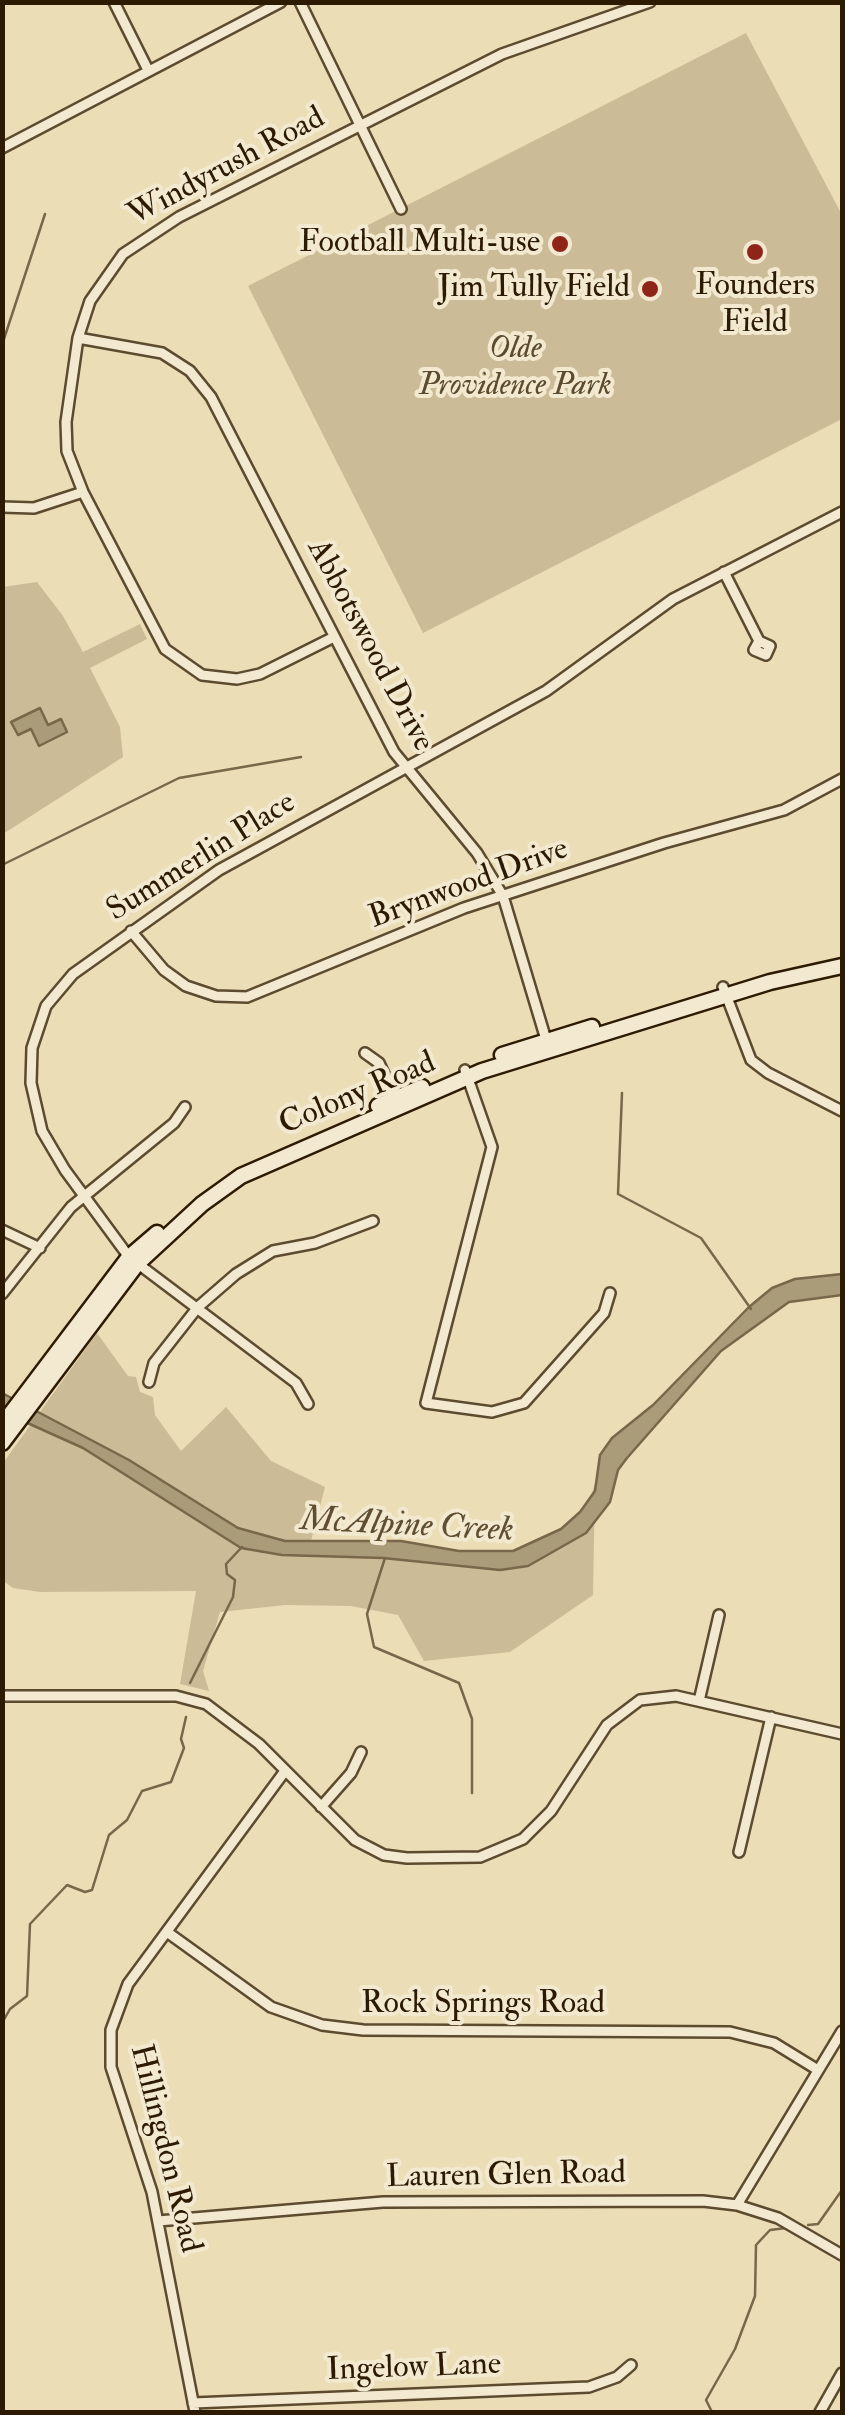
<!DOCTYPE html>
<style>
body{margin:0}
#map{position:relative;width:845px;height:2415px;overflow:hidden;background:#ebddb6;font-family:"IM FELL Double Pica",serif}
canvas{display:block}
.frame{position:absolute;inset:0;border:5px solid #2d1a02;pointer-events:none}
</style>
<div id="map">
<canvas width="845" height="2415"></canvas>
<div class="frame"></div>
</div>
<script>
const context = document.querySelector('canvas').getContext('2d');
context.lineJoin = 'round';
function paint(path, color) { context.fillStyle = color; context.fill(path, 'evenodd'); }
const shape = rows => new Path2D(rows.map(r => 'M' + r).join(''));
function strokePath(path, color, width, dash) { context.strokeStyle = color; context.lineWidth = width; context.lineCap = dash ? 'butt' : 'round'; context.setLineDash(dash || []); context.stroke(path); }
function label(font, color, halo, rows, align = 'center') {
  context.font = font + ' "IM FELL Double Pica",serif'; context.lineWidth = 8; context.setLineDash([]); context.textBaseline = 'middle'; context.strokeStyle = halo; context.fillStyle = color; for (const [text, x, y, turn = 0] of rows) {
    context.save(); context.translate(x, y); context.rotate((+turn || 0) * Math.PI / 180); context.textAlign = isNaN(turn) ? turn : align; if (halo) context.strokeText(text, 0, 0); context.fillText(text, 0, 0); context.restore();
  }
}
paint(shape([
 [746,33,842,215,842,419,423,633,248,286],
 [37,582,63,616,83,652,140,624,147,639,90,668,120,727,123,757,3,834,3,587],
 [97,1333,128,1376,136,1377,140,1392,153,1397,155,1415,181,1451,226,1407,271,1461,325,1487,310,1545,519,1562,583,1521,595,1483,593,1595,510,1652,424,1661,398,1615,351,1606,285,1605,220,1612,203,1671,209,1691,180,1684,196,1591,40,1592,13,1588,3,1581,3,1463]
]), '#cbbc97');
const water = shape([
 [40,708,48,725,61,719,67,732,39,746,31,729,18,735,11,722,40,708],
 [842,1274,842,1295,789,1302,721,1351,627,1458,618,1470,610,1502,586,1533,528,1566,500,1570,383,1558,282,1555,241,1548,83,1448,3,1412,2,1393,129,1460,238,1528,285,1541,401,1541,459,1551,513,1551,561,1529,580,1512,595,1491,600,1455,612,1438,653,1405,749,1307,772,1288,795,1279,842,1274]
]);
paint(water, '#aa9b79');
strokePath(water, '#786749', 2.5);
strokePath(shape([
 [2,345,45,214],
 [2,865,179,778,301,757],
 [622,1093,618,1194,701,1238,751,1309],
 [385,1558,367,1614,374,1647,459,1683,472,1719,472,1793],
 [190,1683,233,1597,235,1580,227,1574,226,1564,242,1547],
 [2,2023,10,2009,27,1996,30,1924,67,1885,85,1892,92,1890,109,1835,127,1820,142,1791,171,1782,184,1748,181,1739,186,1717],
 [808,2225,818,2224,842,2190],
 [712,2412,706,2400,735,2349,755,2296,756,2245,770,2230,786,2228]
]), '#786749', 2.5);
const street = shape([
 [114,2,148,70],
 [300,2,401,209],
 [2,148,281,2],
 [78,338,162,353,190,371,211,397,394,752,477,853,503,896,547,1043],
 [2,507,34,508,83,492],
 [724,572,759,641,754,650,766,655,770,646,759,641],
 [334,637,260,674,237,679,202,675,165,649,83,492,67,451,66,422,78,338,90,301,123,254,179,217,502,54,650,2],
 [131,931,164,970,186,986,216,996,247,997,464,908,664,843,784,810,842,779],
 [723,987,751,1060,768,1073,842,1111],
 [365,1053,379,1063,396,1100],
 [465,1070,492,1147,426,1403,492,1412,524,1403,604,1313,610,1293],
 [2,1230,40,1248],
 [2,1294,71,1207,174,1123,185,1107],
 [149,1382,154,1363,198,1307,236,1274,273,1251,315,1243,373,1221],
 [308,1404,296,1383,129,1257,65,1170,42,1131,31,1083,32,1048,46,1006,73,974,219,870,546,691,673,599,842,512],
 [2,1696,176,1696,206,1704,259,1744,355,1840,384,1855,407,1858,480,1857,523,1839,551,1811,607,1725,640,1700,676,1696,842,1734],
 [699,1701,719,1615],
 [321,1807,351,1773,361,1752],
 [739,1852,771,1717],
 [167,1932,271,2007,322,2025,363,2030,730,2032,774,2043,818,2070],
 [737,2205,842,2031],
 [158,2221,383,2202,703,2201,737,2205,778,2218,842,2255],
 [193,2403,589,2387,617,2377,631,2365],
 [195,2412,152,2192,111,2067,111,2030,128,1984,285,1771],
 [820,2412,842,2373]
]);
const secondary = shape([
 [502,1055,592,1027],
 [378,1106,422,1087],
 [2,1425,129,1257,157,1233],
 [2,1443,137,1264,202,1204,241,1176,482,1071,770,982,842,966]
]);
strokePath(street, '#5c4b2f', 14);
strokePath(secondary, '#2d1a02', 19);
strokePath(street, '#f2e9d0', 9);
strokePath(secondary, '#f2e9d0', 14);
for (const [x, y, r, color] of [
 [560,244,10,"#8f2418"],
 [755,252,10,"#8f2418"],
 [650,289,10,"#8f2418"]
]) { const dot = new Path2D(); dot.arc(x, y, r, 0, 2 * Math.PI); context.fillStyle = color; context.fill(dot); strokePath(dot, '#f2e9d0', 4); }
label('32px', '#2d1a02', '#f2e9d0', [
 ["Windyrush Road",227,168,-28],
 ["Abbotswood Drive",369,646,62],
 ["Summerlin Place",202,858,-32],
 ["Brynwood Drive",469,885,-20],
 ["Colony Road",358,1095,-23],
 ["Rock Springs Road",483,2005],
 ["Hillingdon Road",164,2149,76],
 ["Lauren Glen Road",506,2177,-1],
 ["Ingelow Lane",414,2369,-2]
]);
label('32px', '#2d1a02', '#f2e9d0', [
 ["Football Multi-use",540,244],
 ["Founders",755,287,"center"],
 ["Field",755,324,"center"],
 ["Jim Tully Field",630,289]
], 'right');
label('italic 32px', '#5c4b2f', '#f2e9d0', [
 ["Olde",515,350],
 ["Providence Park",515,387]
]);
label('italic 35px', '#5f4e32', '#f2e9d0', [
 ["McAlpine Creek",407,1527,3]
]);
</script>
